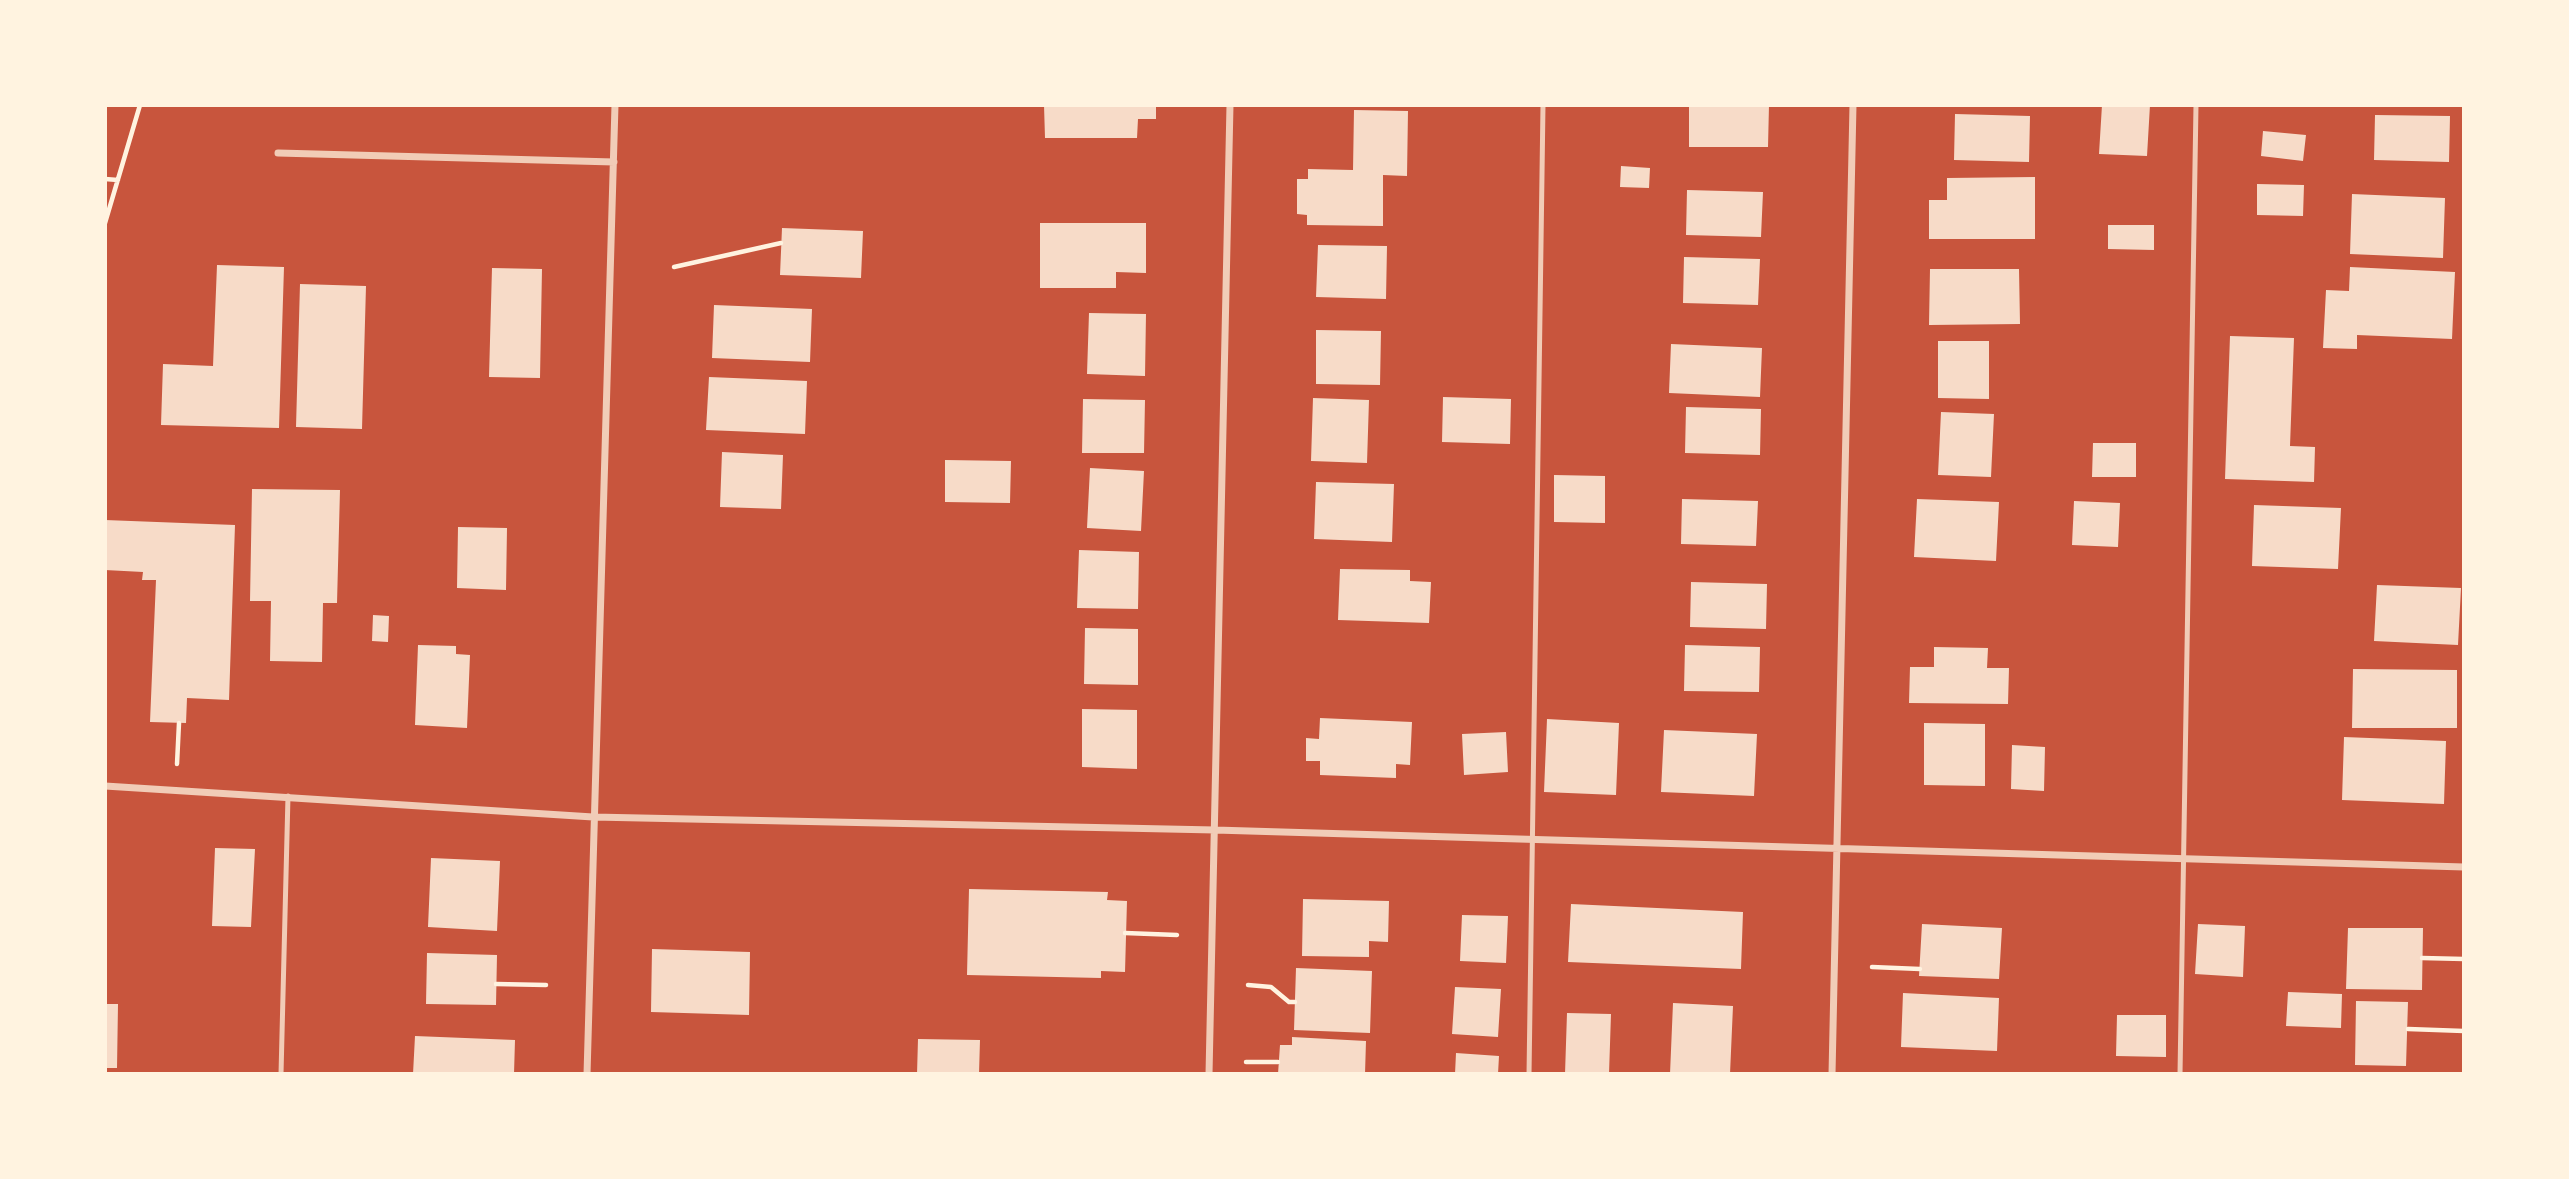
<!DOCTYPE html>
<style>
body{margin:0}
#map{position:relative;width:2569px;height:1179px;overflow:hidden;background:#c8553d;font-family:Montserrat,sans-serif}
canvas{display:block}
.frame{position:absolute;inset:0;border:107px solid #fff3e0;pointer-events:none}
</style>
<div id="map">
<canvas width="2569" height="1179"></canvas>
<div class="frame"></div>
</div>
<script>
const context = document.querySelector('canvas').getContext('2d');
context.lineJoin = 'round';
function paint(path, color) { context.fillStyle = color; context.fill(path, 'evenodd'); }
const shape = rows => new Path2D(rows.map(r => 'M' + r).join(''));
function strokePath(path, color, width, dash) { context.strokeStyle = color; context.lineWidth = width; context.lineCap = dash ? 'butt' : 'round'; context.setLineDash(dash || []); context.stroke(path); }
paint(shape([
 [1044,105,1156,105,1156,119,1138,119,1137,138,1045,138],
 [1689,105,1769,105,1768,147,1689,147],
 [2102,105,2150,105,2147,156,2099,154],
 [1354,110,1408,111,1407,176,1383,175,1383,226,1307,225,1307,215,1297,214,1297,179,1308,179,1308,169,1353,170],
 [1955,114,2030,116,2029,162,1954,160],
 [2375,115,2450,116,2449,162,2374,160],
 [2263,131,2306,135,2303,161,2261,156],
 [1621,166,1650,168,1649,188,1620,187],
 [2035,177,2035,239,1929,239,1929,200,1947,200,1947,178],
 [2257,184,2304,185,2303,216,2257,215],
 [1687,190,1763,192,1761,237,1686,235],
 [2352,194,2445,198,2443,258,2350,254],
 [1040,223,1146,223,1146,273,1116,272,1116,288,1040,288],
 [2108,225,2154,225,2154,250,2108,249],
 [782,228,863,231,861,278,780,275],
 [1318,245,1387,246,1386,299,1316,297],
 [1684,257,1760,259,1758,305,1683,303],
 [217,265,284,267,279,428,161,425,163,364,213,366],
 [2350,267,2455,272,2452,339,2357,335,2357,349,2323,348,2326,290,2349,291],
 [492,268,542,269,540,378,489,377],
 [1930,269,2019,269,2020,324,1929,325],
 [300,284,366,286,362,429,296,427],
 [714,305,812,309,810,362,712,358],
 [1089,313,1146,314,1145,376,1087,374],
 [1316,330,1381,331,1380,385,1316,384],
 [2230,336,2294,338,2290,446,2315,447,2314,482,2225,479],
 [1938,341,1989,341,1989,399,1938,398],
 [1671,344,1762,348,1760,397,1669,393],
 [709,377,807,381,805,434,706,430],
 [1443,397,1511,399,1510,444,1442,442],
 [1313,398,1369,400,1367,463,1311,461],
 [1083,399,1145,400,1144,453,1082,453],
 [1686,407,1761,409,1760,455,1685,453],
 [1941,412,1994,414,1991,477,1938,475],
 [2093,443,2136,443,2136,477,2092,477],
 [722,452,783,455,781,509,720,507],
 [945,460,1011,461,1010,503,945,502],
 [1090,468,1144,471,1141,531,1087,528],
 [1554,475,1605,476,1605,523,1554,522],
 [1316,482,1394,484,1392,542,1314,539],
 [252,489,340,490,337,603,323,603,322,662,270,661,271,601,250,601],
 [1682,499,1758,501,1756,546,1681,544],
 [1917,499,1999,502,1996,561,1914,557],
 [2074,501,2120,503,2118,547,2072,545],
 [2254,505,2341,508,2338,569,2252,566],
 [105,520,235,525,229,700,187,698,186,723,150,722,156,580,142,580,143,572,105,570],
 [458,527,507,528,506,590,457,588],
 [1079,550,1139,552,1138,609,1077,608],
 [1340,569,1410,570,1410,581,1431,582,1429,623,1338,620],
 [1691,582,1767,584,1766,629,1690,627],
 [2377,585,2461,588,2458,645,2374,641],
 [373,615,389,616,388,642,372,641],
 [1085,628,1138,629,1138,685,1084,684],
 [418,645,456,646,456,654,470,655,467,728,415,725],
 [1685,645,1760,647,1759,692,1684,691],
 [1934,647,1988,648,1987,668,2009,668,2008,704,1909,703,1910,667,1934,667],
 [2353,669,2457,670,2457,728,2352,728],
 [1082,709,1137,710,1137,769,1082,767],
 [1320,718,1412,722,1410,765,1396,764,1396,778,1320,775,1320,761,1306,761,1306,738,1319,739],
 [1547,719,1619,723,1616,795,1544,792],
 [1924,723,1985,724,1985,786,1924,785],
 [1664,730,1757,734,1754,796,1661,792],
 [1506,732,1508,772,1464,775,1462,734],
 [2344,737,2446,741,2444,804,2342,800],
 [2012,745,2045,747,2044,791,2011,789],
 [215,848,255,849,251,927,212,926],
 [431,858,500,861,497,931,428,927],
 [969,889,1108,892,1107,900,1127,901,1125,972,1101,971,1101,978,967,975],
 [1303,899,1389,901,1388,942,1369,941,1369,957,1302,956],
 [1571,904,1743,912,1741,969,1568,962],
 [1462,915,1508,916,1506,963,1460,961],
 [1922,924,2002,928,1999,979,1919,976],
 [2198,924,2245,926,2243,977,2195,974],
 [2348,928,2423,928,2422,990,2346,989],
 [652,949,750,952,749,1015,651,1012],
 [427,953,497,955,496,1005,426,1004],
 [1296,968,1372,971,1370,1033,1294,1030],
 [1455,987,1501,989,1498,1037,1452,1034],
 [2288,992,2342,994,2341,1028,2286,1026],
 [1903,993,1999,998,1997,1051,1901,1047],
 [2356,1001,2408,1002,2406,1066,2355,1065],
 [1673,1003,1733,1006,1730,1074,1670,1074],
 [105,1004,118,1004,117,1068,105,1068],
 [1567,1013,1611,1014,1609,1074,1565,1074],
 [2117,1015,2166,1015,2166,1057,2116,1056],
 [415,1036,515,1040,514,1074,413,1074],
 [1292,1037,1366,1041,1365,1074,1278,1074,1280,1045,1292,1045],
 [918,1039,980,1040,979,1074,917,1074],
 [1456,1053,1499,1056,1498,1074,1455,1074]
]), '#f7dbc8');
strokePath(shape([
 [105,179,118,180],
 [105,223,140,105],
 [674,267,781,243],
 [177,764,179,723],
 [1125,933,1177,935],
 [2422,958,2464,959],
 [1872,967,1920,969],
 [496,984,546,985],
 [1248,985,1271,987,1289,1002,1295,1002],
 [2408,1029,2464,1031],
 [1246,1062,1278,1062]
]), '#fff3e0', 4.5);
strokePath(shape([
 [281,1074,288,796],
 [1529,1074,1543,105],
 [2180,1074,2196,105]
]), '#f1ccb7', 5);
strokePath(shape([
 [278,153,614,162],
 [105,786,593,817,1215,830,2464,867],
 [587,1074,615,105],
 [1209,1074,1230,105],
 [1832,1074,1853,105]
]), '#f1ccb7', 7);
</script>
